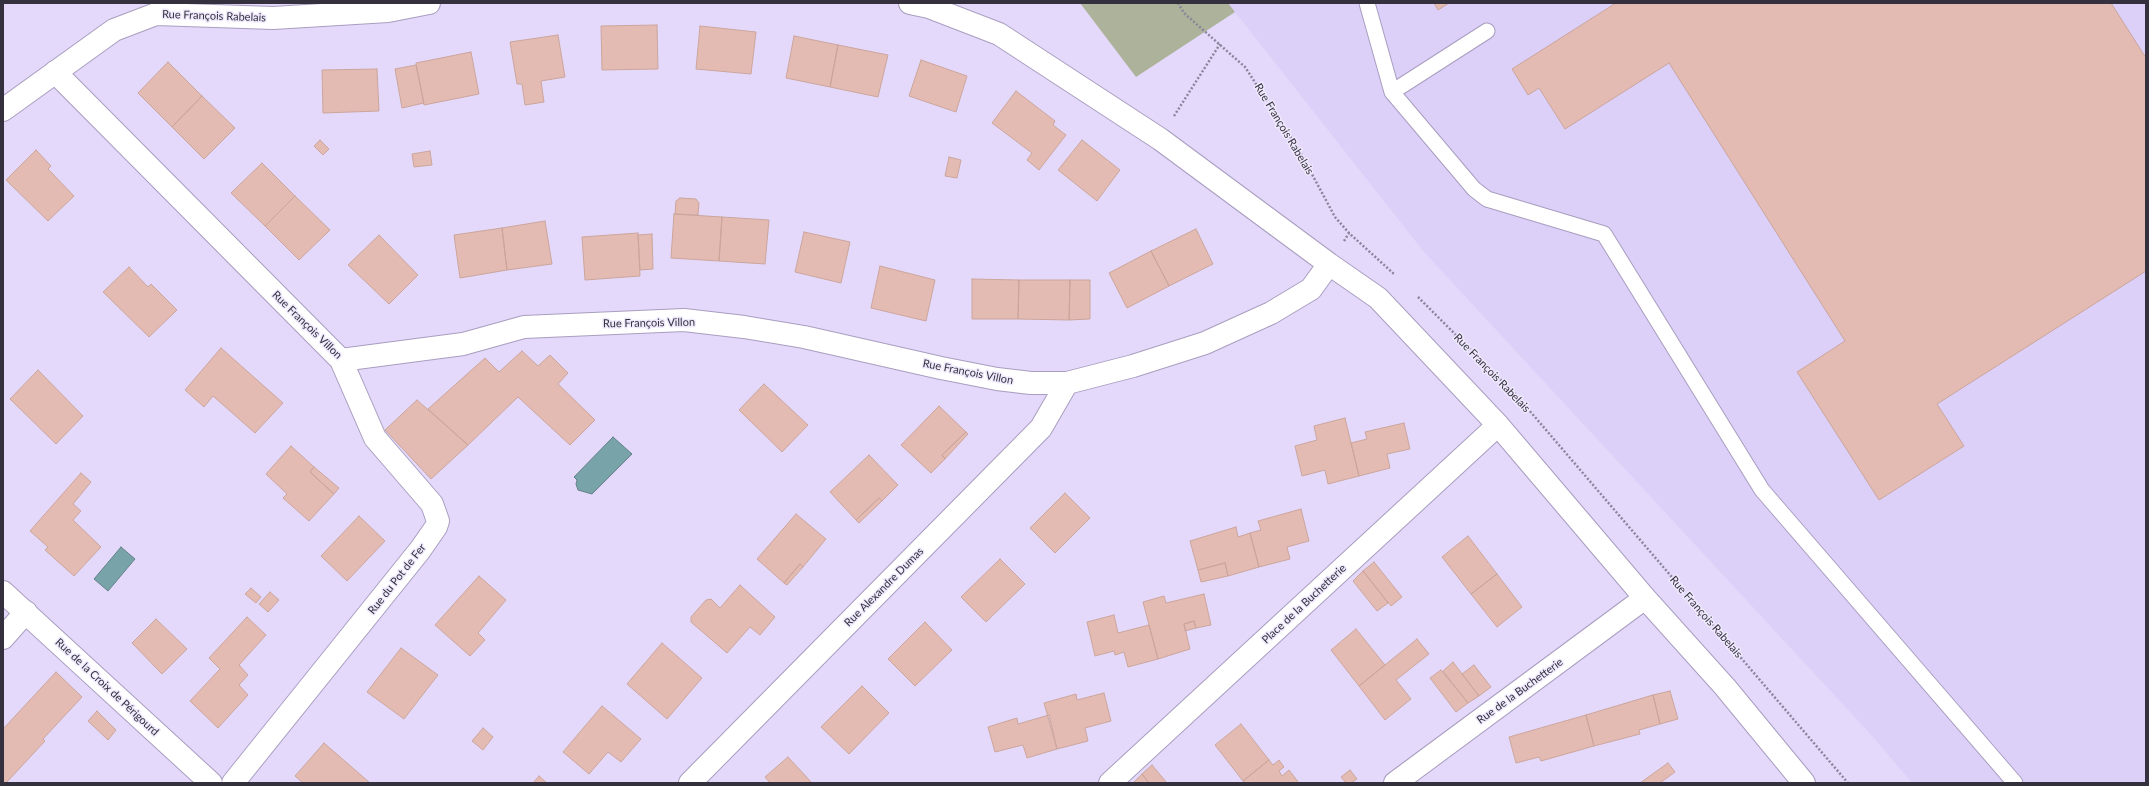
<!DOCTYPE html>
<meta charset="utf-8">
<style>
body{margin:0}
#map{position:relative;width:2149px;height:786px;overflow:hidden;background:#e4d9fb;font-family:Lato,sans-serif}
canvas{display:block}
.frame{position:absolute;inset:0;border:4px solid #34303d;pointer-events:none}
</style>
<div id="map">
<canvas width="2149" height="786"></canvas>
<div class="frame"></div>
</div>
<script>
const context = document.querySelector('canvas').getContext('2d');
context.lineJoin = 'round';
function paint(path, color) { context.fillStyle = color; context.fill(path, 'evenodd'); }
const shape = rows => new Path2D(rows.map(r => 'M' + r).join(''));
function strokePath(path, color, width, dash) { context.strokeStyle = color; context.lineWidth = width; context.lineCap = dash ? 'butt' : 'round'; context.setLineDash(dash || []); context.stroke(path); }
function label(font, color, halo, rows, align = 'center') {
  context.font = font + ' Lato,sans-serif'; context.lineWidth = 3; context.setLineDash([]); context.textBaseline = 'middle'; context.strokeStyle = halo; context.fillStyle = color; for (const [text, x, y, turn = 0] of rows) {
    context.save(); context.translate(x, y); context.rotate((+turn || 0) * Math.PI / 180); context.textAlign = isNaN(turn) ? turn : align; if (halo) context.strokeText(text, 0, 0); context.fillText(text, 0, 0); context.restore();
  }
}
paint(shape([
 [1228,3,2146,3,2146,783,1912,783,1874,738,1424,252]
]), '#dccff8');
paint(shape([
 [1080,3,1228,3,1235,12,1136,77]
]), '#adb29a');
const water = shape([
 [613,437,632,454,592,494,578,490,576,484,577,480,574,477,613,437],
 [121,547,135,559,108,591,94,579,121,547]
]);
paint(water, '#78a4a9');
strokePath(water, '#648189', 1);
const building = shape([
 [1434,3,1449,3,1438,10,1434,3],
 [1616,3,2111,3,2146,58,2146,271,1937,404,1964,446,1879,500,1797,372,1845,341,1669,63,1565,129,1539,88,1528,95,1512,69,1616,3],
 [657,25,658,69,602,70,601,26,657,25],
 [700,26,756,32,751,74,696,69,700,26],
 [558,35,565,77,541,81,544,102,525,105,522,84,517,84,510,42,558,35],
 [794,36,838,45,830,87,786,78,794,36],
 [838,45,888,55,878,97,830,87,838,45],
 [471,52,479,94,424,105,416,63,471,52],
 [921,60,967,76,956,112,909,96,921,60],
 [168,62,202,96,172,127,138,93,168,62],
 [416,65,424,103,402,108,395,69,416,65],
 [377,69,379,111,323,113,322,70,377,69],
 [1016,91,1055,121,1053,125,1066,135,1039,170,1027,160,1032,153,992,123,1016,91],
 [202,96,235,128,204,159,172,127,202,96],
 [320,140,329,149,323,155,314,146,320,140],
 [1082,140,1120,170,1097,201,1058,170,1082,140],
 [36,150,51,166,48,169,74,196,48,221,6,180,36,150],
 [430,151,432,165,414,167,412,154,430,151],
 [949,157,961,160,957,178,945,176,949,157],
 [262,163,295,196,265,226,231,193,262,163],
 [295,196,330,230,299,260,265,226,295,196],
 [680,198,696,199,699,203,698,215,675,214,676,201,680,198],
 [674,214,722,217,719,261,671,258,674,214],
 [722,217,769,220,765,264,719,261,722,217],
 [545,221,552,264,507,270,502,228,545,221],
 [502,228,507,270,460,278,454,235,502,228],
 [1196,229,1213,264,1169,286,1151,251,1196,229],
 [804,232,850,242,841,283,795,272,804,232],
 [638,233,640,276,585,280,582,237,638,233],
 [652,234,653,269,640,270,638,235,652,234],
 [379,235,418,275,389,304,348,265,379,235],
 [1151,251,1169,286,1127,308,1109,273,1151,251],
 [880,266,935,280,926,321,871,308,880,266],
 [129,267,148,287,151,284,177,310,149,337,103,292,129,267],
 [972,279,1019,280,1018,319,972,319,972,279],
 [1019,280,1070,280,1069,320,1018,319,1019,280],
 [1070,280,1090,280,1090,319,1069,320,1070,280],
 [221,348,283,403,255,433,213,396,204,407,185,390,221,348],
 [522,351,538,366,550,355,568,373,558,384,595,420,570,445,518,397,468,445,428,409,485,358,499,372,522,351],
 [38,370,83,416,56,444,10,399,38,370],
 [764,384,808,425,782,452,739,410,764,384],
 [417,400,468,445,431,479,385,430,417,400],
 [939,406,966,432,942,455,945,459,931,473,901,445,939,406],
 [1345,418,1359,476,1328,484,1325,470,1302,476,1295,446,1317,440,1314,426,1345,418],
 [1404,423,1410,449,1387,454,1390,468,1359,476,1351,443,1367,439,1365,432,1404,423],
 [966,432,968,434,945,459,942,455,966,432],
 [291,446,314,467,310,472,334,494,309,521,283,498,287,494,266,474,291,446],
 [869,455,898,485,882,501,879,498,856,520,830,492,869,455],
 [314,467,339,488,334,494,310,472,314,467],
 [81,473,91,482,73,504,81,511,73,520,101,547,74,576,45,550,48,547,30,531,81,473],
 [1065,493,1090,518,1055,553,1030,528,1065,493],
 [879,498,882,501,859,523,856,520,879,498],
 [1301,509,1309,541,1287,547,1290,559,1259,567,1250,533,1261,530,1258,521,1301,509],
 [796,514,826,539,803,567,800,564,784,583,757,559,796,514],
 [359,516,385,541,347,581,321,556,359,516],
 [1236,527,1238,537,1250,533,1259,567,1228,576,1225,563,1198,570,1190,541,1236,527],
 [1468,536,1497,574,1471,594,1442,557,1468,536],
 [1000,559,1025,584,986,622,961,597,1000,559],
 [1374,562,1402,597,1391,606,1363,571,1374,562],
 [1225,563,1228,576,1201,582,1198,570,1225,563],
 [800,564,803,567,787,585,784,583,800,564],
 [1363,571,1388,603,1377,611,1353,581,1363,571],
 [1497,574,1522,607,1497,627,1471,594,1497,574],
 [479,576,506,600,478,633,485,640,470,656,435,625,479,576],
 [740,585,775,617,760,635,750,627,727,653,691,622,691,617,706,600,711,599,720,608,740,585],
 [251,588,261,597,256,603,245,594,251,588],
 [270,592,279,600,268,612,259,604,270,592],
 [1204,594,1211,625,1196,628,1194,621,1184,624,1190,649,1158,659,1143,602,1164,596,1166,603,1204,594],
 [1114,615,1118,633,1149,625,1158,659,1128,667,1124,652,1115,655,1114,651,1095,656,1087,622,1114,615],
 [247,617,266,635,239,665,248,675,239,685,248,695,218,728,190,701,220,669,209,658,247,617],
 [156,619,187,649,162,674,132,643,156,619],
 [1194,621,1196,628,1185,631,1184,624,1194,621],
 [925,622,952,650,915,686,888,659,925,622],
 [1356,629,1385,665,1359,686,1331,650,1356,629],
 [1417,639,1429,654,1396,680,1411,699,1385,720,1359,686,1417,639],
 [662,643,702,678,667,719,627,684,662,643],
 [401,648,438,675,404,719,367,692,401,648],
 [1453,662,1479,696,1468,703,1443,671,1453,662],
 [1474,665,1491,687,1479,696,1462,674,1474,665],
 [1441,670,1468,703,1456,712,1430,678,1441,670],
 [56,672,82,697,43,739,45,741,6,783,3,783,3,729,56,672],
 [862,686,889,713,849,754,821,727,862,686],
 [1670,691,1678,719,1660,724,1653,695,1670,691],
 [1104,693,1111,721,1085,728,1088,741,1057,749,1044,703,1076,694,1077,700,1104,693],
 [1653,695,1660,724,1639,730,1640,734,1594,746,1586,715,1653,695],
 [602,706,641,739,621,762,608,752,589,774,563,752,602,706],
 [97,711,116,730,108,740,88,721,97,711],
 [1049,715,1057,749,1027,758,1023,745,995,752,988,727,1017,718,1018,724,1049,715],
 [1586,715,1594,746,1541,761,1539,757,1516,763,1509,737,1586,715],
 [1241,724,1269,760,1243,781,1215,745,1241,724],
 [483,728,493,737,483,750,472,741,483,728],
 [324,743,370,783,303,783,295,776,324,743],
 [788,757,812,783,770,783,765,777,788,757],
 [1269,760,1273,765,1279,760,1284,767,1279,771,1282,776,1289,770,1299,783,1245,783,1243,781,1269,760],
 [1668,763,1675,772,1660,783,1640,783,1668,763],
 [1152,765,1167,783,1149,783,1142,774,1152,765],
 [1350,770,1357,779,1351,783,1346,783,1341,777,1350,770],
 [1142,774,1149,783,1133,783,1142,774],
 [539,776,547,783,533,783,539,776]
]);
paint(building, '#e3bbb3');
strokePath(building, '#cba59c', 1);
const lane = shape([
 [1367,3,1392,92,1474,189,1487,199,1604,234,1762,490,2015,783],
 [1392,92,1487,31]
]);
const street = shape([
 [910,3,929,7,999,34,1160,139,1329,264,1378,298,1498,425,1645,598,1725,687,1804,783],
 [55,72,341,360,463,344,524,327,684,320,744,327,804,337,941,368,997,379,1031,383,1067,383,1133,366,1205,343,1271,313,1311,289,1329,264],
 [3,110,114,30,156,14,273,18,388,11,429,3],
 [3,638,26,612],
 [233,783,420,550,436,527,438,521,432,504,375,438,341,360],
 [690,783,1041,428,1067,383],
 [1110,783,1498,425],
 [1395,783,1645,598]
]);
const secondary = shape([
 [3,592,211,783]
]);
strokePath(lane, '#a99ebf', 17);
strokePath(street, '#a99ebf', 24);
strokePath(secondary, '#a99ebf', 24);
strokePath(shape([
 [1178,3,1184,13,1245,67,1299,150,1335,217,1349,233,1394,274],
 [1174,116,1220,44],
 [1344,241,1349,233],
 [1418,297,1517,396,1848,783]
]), '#8b849b', 2.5, [2, 2]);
strokePath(lane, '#fff', 15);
strokePath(street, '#fff', 22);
strokePath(secondary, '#fff', 22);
label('11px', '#34303d', '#efe9fd', [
 ["Rue François Rabelais",214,16,2],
 ["Rue François Rabelais",1284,129,59],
 ["Rue François Villon",649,323,-1],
 ["Rue François Villon",307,325,44],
 ["Rue François Villon",968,372,11],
 ["Rue François Rabelais",1492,373,46],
 ["Rue du Pot de Fer",397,579,-52],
 ["Rue Alexandre Dumas",884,587,-45],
 ["Place de la Buchetterie",1304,604,-43],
 ["Rue François Rabelais",1706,617,49],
 ["Rue de la Croix de Périgourd",107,687,43],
 ["Rue de la Buchetterie",1520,691,-36]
]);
</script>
